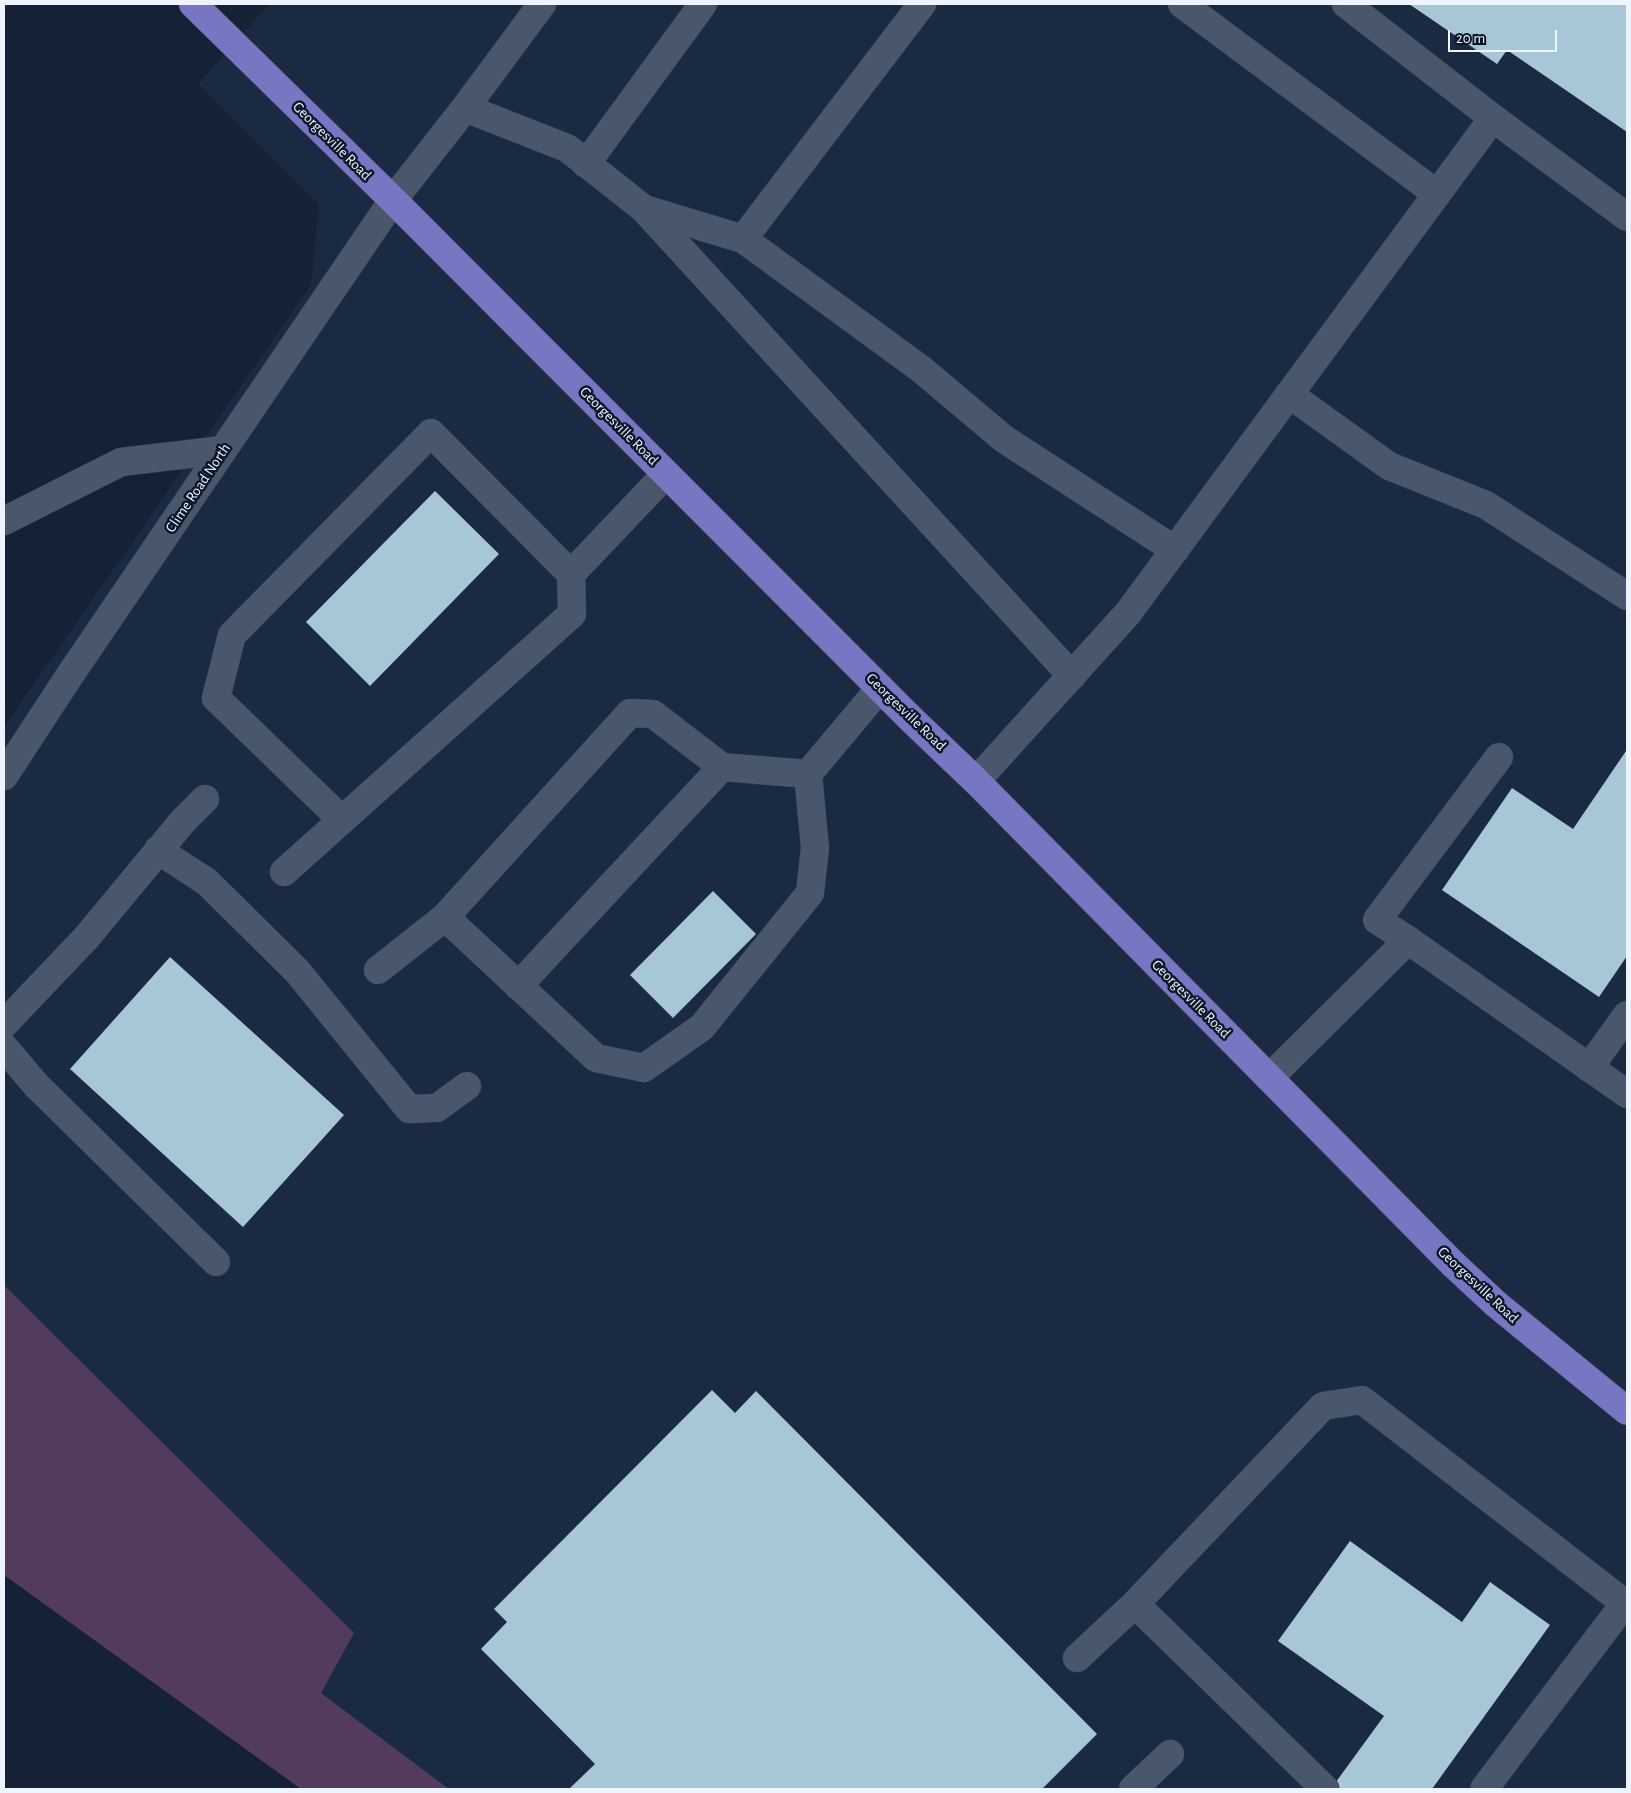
<!DOCTYPE html>
<style>
body{margin:0}
#map{position:relative;width:1631px;height:1793px;overflow:hidden;background:#152134;font-family:"Alegreya Sans",sans-serif}
canvas{display:block}
.frame{position:absolute;inset:0;border:5px solid #edf4ff;pointer-events:none}
.scale{position:absolute;left:1448px;top:30px;width:109px;height:22px;box-sizing:border-box;border:2px solid #edf4ff;border-top:0;padding-left:6px;font-size:15px;line-height:18px;white-space:nowrap;color:#edf4ff;-webkit-text-stroke:4px #0c182a;paint-order:stroke}
</style>
<div id="map">
<canvas width="1631" height="1793"></canvas>
<div class="frame"></div>
<div class="scale">20 m</div>
</div>
<script>
const context = document.querySelector('canvas').getContext('2d');
context.lineJoin = 'round';
function paint(path, color) { context.fillStyle = color; context.fill(path, 'evenodd'); }
const shape = rows => new Path2D(rows.map(r => 'M' + r).join(''));
function strokePath(path, color, width, dash) { context.strokeStyle = color; context.lineWidth = width; context.lineCap = dash ? 'butt' : 'round'; context.setLineDash(dash || []); context.stroke(path); }
function label(font, color, halo, rows, align = 'center') {
  context.font = font + ' "Alegreya Sans",sans-serif'; context.lineWidth = 5; context.setLineDash([]); context.textBaseline = 'middle'; context.strokeStyle = halo; context.fillStyle = color; for (const [text, x, y, turn = 0] of rows) {
    context.save(); context.translate(x, y); context.rotate((+turn || 0) * Math.PI / 180); context.textAlign = isNaN(turn) ? turn : align; if (halo) context.strokeText(text, 0, 0); context.fillText(text, 0, 0); context.restore();
  }
}
paint(shape([
 [269,4,1627,4,1627,1789,449,1789,320,1693,4,1285,4,727,311,285,319,204,198,84]
]), '#1a2a42');
paint(shape([
 [4,1285,354,1633,321,1693,449,1789,301,1789,4,1575]
]), '#523b5d');
paint(shape([
 [1409,4,1627,4,1627,132,1507,50,1497,64],
 [435,491,499,554,370,686,306,622],
 [1626,751,1627,956,1599,997,1442,890,1512,788,1573,829],
 [713,891,756,934,673,1018,630,975],
 [170,957,344,1115,243,1227,70,1069],
 [712,1390,735,1413,756,1391,1097,1734,1042,1789,569,1789,595,1764,481,1649,507,1622,494,1609],
 [1350,1541,1462,1622,1490,1582,1550,1625,1432,1789,1338,1789,1333,1786,1384,1716,1278,1641]
]), '#a8c7d6');
const minor = shape([
 [1182,4,1437,194],
 [1346,4,1493,118,1627,217],
 [465,108,567,148,644,209],
 [586,164,703,4],
 [743,239,922,4],
 [1289,394,1389,466,1486,505,1627,596],
 [4,521,121,462,223,450],
 [571,574,666,474],
 [1072,676,644,209,743,239,921,369,1004,439,1175,550],
 [722,767,808,774],
 [4,776,68,678,393,200,465,108,542,4],
 [976,781,1128,613,1493,118],
 [158,850,207,882,297,971,409,1109,437,1108,467,1086],
 [284,872,342,820,572,614,571,574,431,433,232,635,216,698,342,820],
 [445,917,630,713,653,714,722,767,518,986],
 [1408,940,1377,920,1499,757],
 [378,970,445,917,596,1058,644,1068,702,1027,810,893,815,848,808,774,880,688],
 [4,1024,86,938,183,821,205,799],
 [4,1047,36,1085,216,1262],
 [1589,1068,1627,1015],
 [1269,1078,1408,940,1627,1094],
 [1135,1604,1325,1789],
 [1077,1658,1135,1604,1323,1406,1362,1400,1627,1605],
 [1133,1789,1170,1754],
 [1484,1789,1625,1603]
]);
const major = shape([
 [193,4,393,200,911,719,976,781,1453,1264,1496,1304,1627,1411]
]);
strokePath(minor, '#363d4d', 29);
strokePath(major, '#363d4d', 29);
strokePath(minor, '#48576c', 28);
strokePath(major, '#7776c2', 28);
label('15px', '#edf4ff', '#0c182a', [
 ["Georgesville Road",332,141,45],
 ["Georgesville Road",619,426,45],
 ["Clime Road North",198,488,-56],
 ["Georgesville Road",906,712,44],
 ["Georgesville Road",1191,999,45],
 ["Georgesville Road",1478,1285,43]
]);
</script>
